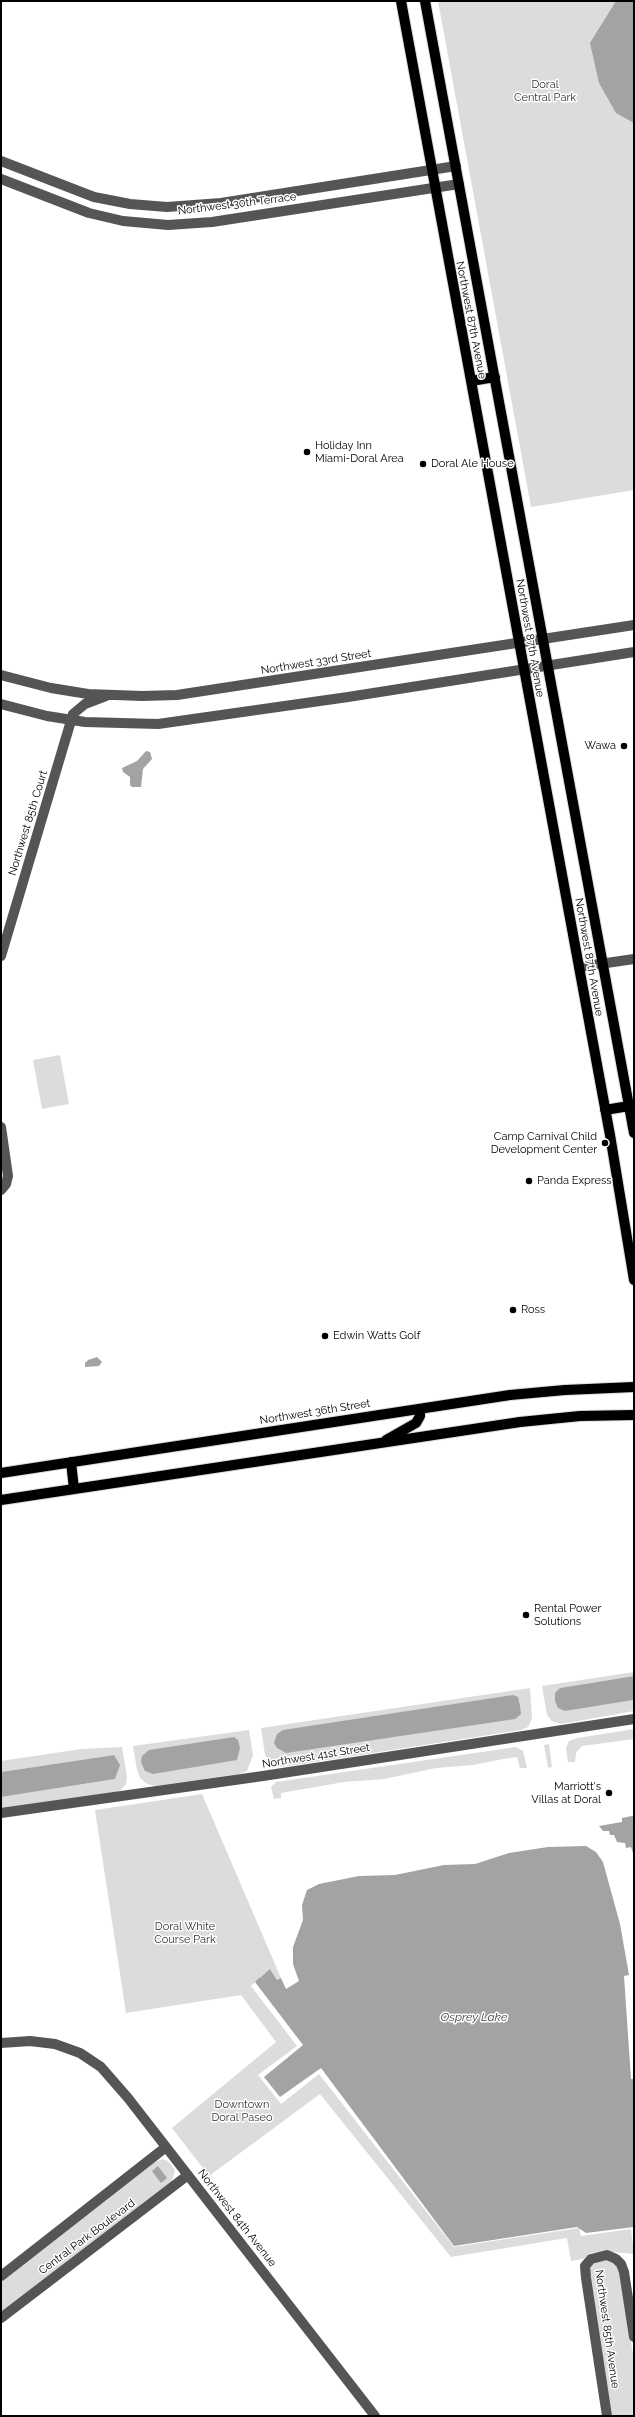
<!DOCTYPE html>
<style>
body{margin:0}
#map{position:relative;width:635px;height:2417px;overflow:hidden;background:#fff;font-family:Raleway,sans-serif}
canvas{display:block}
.frame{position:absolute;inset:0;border:2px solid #000;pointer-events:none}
</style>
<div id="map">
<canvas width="635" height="2417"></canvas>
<div class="frame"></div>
</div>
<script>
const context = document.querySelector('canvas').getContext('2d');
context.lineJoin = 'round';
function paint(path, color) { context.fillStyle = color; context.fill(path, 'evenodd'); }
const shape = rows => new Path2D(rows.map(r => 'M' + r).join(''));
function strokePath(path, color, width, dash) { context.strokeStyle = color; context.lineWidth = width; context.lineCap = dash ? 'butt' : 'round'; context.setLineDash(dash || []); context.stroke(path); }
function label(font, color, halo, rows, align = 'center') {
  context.font = font + ' Raleway,sans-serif'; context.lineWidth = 3; context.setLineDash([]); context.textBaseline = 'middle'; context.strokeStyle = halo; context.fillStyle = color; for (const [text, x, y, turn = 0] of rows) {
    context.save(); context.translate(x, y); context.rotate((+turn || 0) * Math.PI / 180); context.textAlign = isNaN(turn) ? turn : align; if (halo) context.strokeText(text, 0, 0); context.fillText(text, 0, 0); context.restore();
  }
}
paint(shape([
 [438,1,634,1,634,490,531,507],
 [60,1055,69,1104,42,1109,33,1060],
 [634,1672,634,1676,560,1688,565,1711,634,1700,634,1711,561,1724,552,1721,547,1715,542,1686],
 [530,1688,532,1719,528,1727,521,1730,282,1767,274,1765,265,1755,261,1728],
 [634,1729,634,1739,582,1746,576,1753,575,1762,568,1762,566,1748,569,1741,578,1738],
 [249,1730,253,1755,247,1771,239,1774,156,1786,147,1784,140,1778,137,1770,133,1746],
 [549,1744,552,1767,548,1768,544,1745],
 [122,1747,127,1776,126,1784,121,1790,113,1793,1,1810,1,1797,115,1779,113,1755,1,1772,1,1761,81,1749],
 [516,1747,523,1751,527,1768,520,1768,517,1757,503,1759,473,1765,436,1768,384,1779,344,1782,281,1793,281,1798,274,1799,271,1787,276,1782],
 [202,1794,281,1978,277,1980,271,1970,264,1980,260,1978,251,1986,297,2046,258,2075,281,2104,319,2074,454,2247,579,2228,581,2236,631,2229,634,2254,603,2251,591,2253,583,2259,571,2261,567,2238,451,2257,320,2094,209,2176,172,2128,276,2042,241,1995,126,2013,95,1810],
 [163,2159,168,2161,175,2170,172,2181,1,2314,1,2281,155,2162],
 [610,2259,620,2269,634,2361,634,2416,611,2416,589,2268,592,2264]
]), '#dcdcdc');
paint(shape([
 [616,1,634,1,634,123,616,113,599,83,590,43],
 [146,751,150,752,152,759,143,769,141,787,132,787,130,785,130,777,123,772,122,768,137,761],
 [97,1357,102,1362,99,1366,85,1367,85,1363,88,1360],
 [634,1676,634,1700,565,1711,558,1708,555,1701,555,1693,560,1688],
 [513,1695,518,1697,520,1706,521,1714,515,1719,286,1753,277,1748,274,1743,277,1734,283,1730],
 [234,1737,238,1740,240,1748,237,1760,153,1774,145,1771,141,1762,142,1756,149,1750],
 [114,1755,120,1765,115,1779,1,1797,1,1772],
 [632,1816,634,1817,634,1856,631,1847,626,1848,625,1843,617,1842,614,1835,610,1835,609,1831,603,1831,599,1826,622,1822,622,1818],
 [586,1846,596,1852,603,1862,620,1924,629,1975,624,1976,631,2079,634,2079,634,2227,586,2233,577,2227,454,2246,321,2068,280,2097,264,2077,303,2045,255,1982,260,1977,264,1980,261,1977,270,1969,277,1980,281,1978,286,1989,299,1981,293,1964,293,1947,303,1920,302,1905,307,1890,319,1884,359,1876,395,1875,444,1865,475,1864,509,1853,548,1847],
 [158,2166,167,2178,161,2183,152,2171]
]), '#a3a3a3');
const major = shape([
 [401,1,610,1135,634,1280],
 [425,1,634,1133],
 [471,381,495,377],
 [605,1110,629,1106],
 [386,1440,416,1423,420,1416,420,1409],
 [71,1462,74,1489],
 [1,1473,510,1395,565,1390,634,1387],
 [1,1500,520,1422,580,1416,634,1415]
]);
strokePath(major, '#dbdbdb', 12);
strokePath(shape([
 [1,161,94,197,130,204,167,207,221,203,456,166],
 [1,179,89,213,123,221,168,225,212,222,459,184],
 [1,675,51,688,88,694,142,696,177,695,634,625],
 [1,704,47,716,85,722,158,724,348,697,634,652],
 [1,956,73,714,85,704,106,696],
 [579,967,634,959],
 [1,1127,8,1176,6,1184,1,1190],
 [1,1813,263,1776,634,1719],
 [1,2043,30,2041,55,2044,80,2053,101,2067,128,2098,375,2416],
 [1,2276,166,2147],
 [1,2318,188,2175],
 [607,2416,586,2278,585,2266,591,2259,607,2255,616,2259,621,2264,624,2272,634,2337]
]), '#555', 10);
strokePath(major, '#000', 10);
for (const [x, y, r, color] of [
 [307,452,4,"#000"],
 [423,464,4,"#000"],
 [624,746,4,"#000"],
 [605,1143,4,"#000"],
 [529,1181,4,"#000"],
 [513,1310,4,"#000"],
 [325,1336,4,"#000"],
 [526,1615,4,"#000"],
 [609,1793,4,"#000"]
]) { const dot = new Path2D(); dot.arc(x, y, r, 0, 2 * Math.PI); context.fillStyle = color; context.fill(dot); strokePath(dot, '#fff', 1.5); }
label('11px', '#333', '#fff', [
 ["Doral",545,85],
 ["Central Park",545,98],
 ["Doral White",185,1927],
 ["Course Park",185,1940],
 ["Downtown",242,2105],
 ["Doral Paseo",242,2118]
]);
label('11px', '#000', '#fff', [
 ["Northwest 30th Terrace",237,204,-7],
 ["Northwest 87th Avenue",471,320,79],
 ["Northwest 87th Avenue",530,638,80],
 ["Northwest 33rd Street",316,662,-9],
 ["Northwest 85th Court",28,823,-73],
 ["Northwest 87th Avenue",589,957,80],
 ["Northwest 36th Street",315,1412,-9],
 ["Northwest 41st Street",316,1756,-9],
 ["Northwest 84th Avenue",237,2218,52],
 ["Central Park Boulevard",87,2237,-37],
 ["Northwest 85th Avenue",607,2329,82]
]);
label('11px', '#000', '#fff', [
 ["Holiday Inn",315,446],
 ["Miami-Doral Area",315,459],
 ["Doral Ale House",431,464],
 ["Wawa",616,746,"right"],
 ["Camp Carnival Child",597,1137,"right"],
 ["Development Center",597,1150,"right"],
 ["Panda Express",537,1181],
 ["Ross",521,1310],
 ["Edwin Watts Golf",333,1336],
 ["Rental Power",534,1609],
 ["Solutions",534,1622],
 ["Marriott's",601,1787,"right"],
 ["Villas at Doral",601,1800,"right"]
], 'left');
label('italic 12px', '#444', '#fff', [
 ["Osprey Lake",474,2017]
]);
</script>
